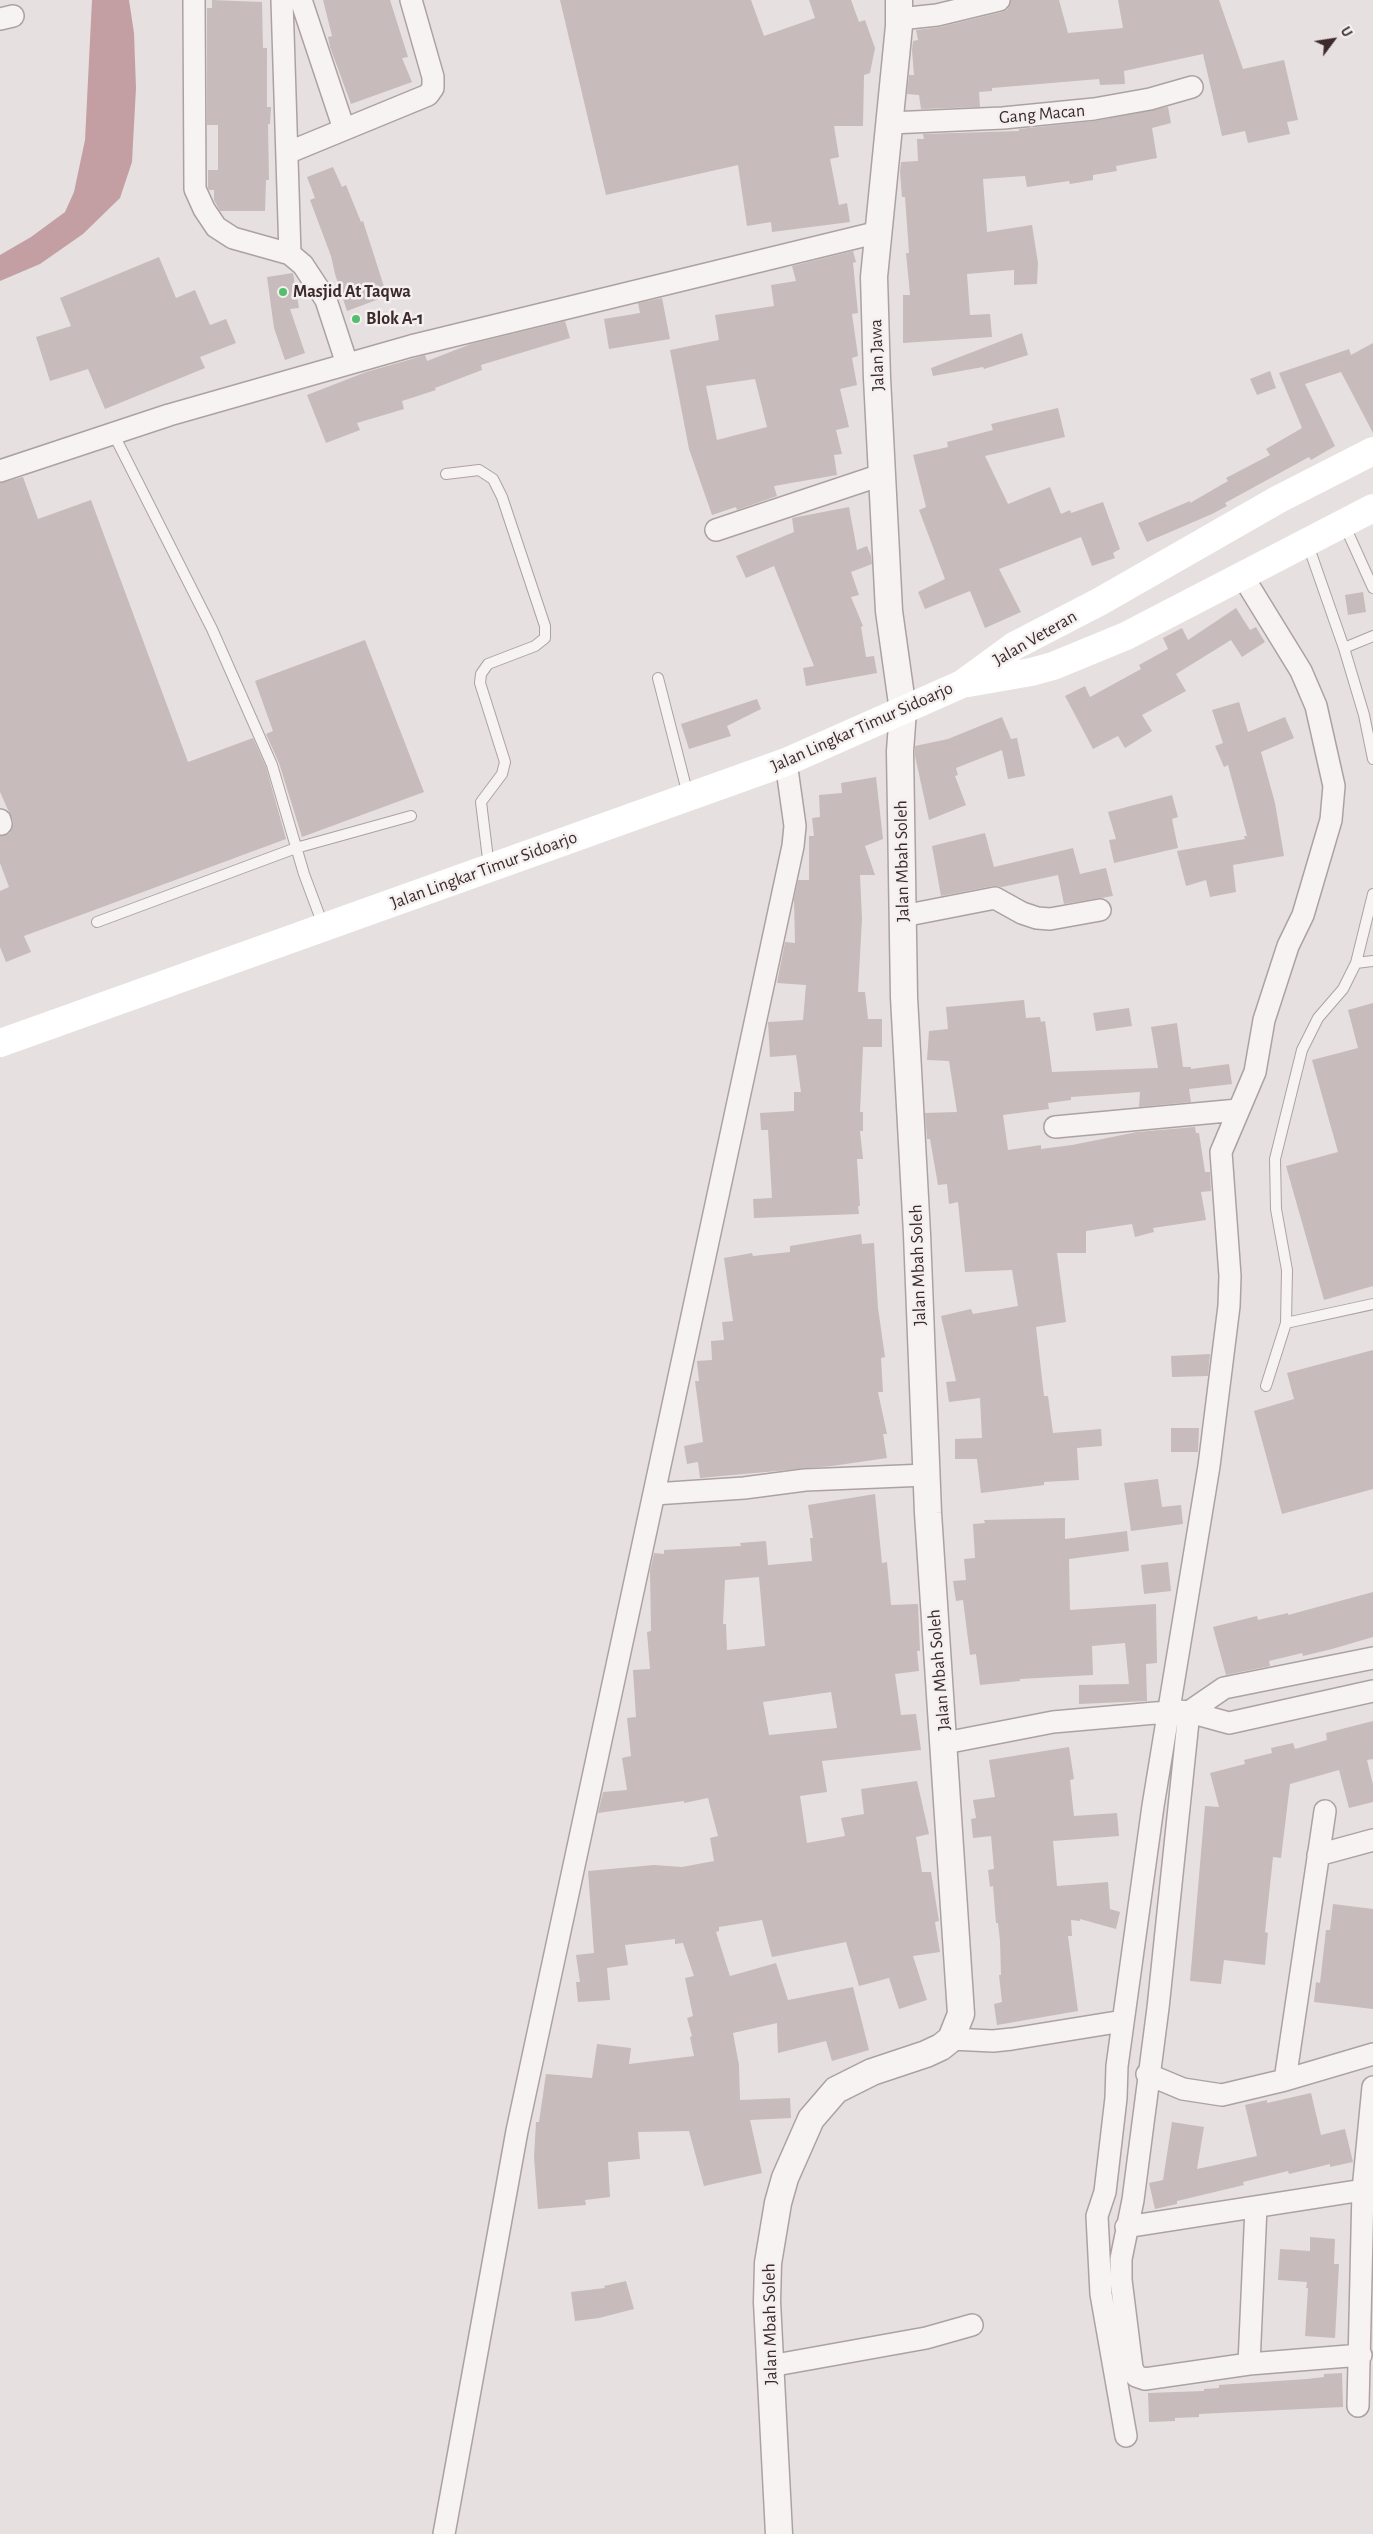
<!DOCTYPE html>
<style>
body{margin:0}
#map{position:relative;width:1373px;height:2534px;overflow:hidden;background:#e7e0e0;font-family:"Alegreya Sans",sans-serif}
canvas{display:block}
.north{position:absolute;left:1308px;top:15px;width:50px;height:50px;-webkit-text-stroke:4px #f5f0f0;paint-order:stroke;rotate:59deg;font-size:14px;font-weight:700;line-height:20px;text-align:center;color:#3d2b2b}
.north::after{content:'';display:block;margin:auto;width:18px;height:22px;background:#3d2b2b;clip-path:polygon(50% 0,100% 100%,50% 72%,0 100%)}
</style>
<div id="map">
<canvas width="1373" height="2534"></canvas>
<div class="north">U</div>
</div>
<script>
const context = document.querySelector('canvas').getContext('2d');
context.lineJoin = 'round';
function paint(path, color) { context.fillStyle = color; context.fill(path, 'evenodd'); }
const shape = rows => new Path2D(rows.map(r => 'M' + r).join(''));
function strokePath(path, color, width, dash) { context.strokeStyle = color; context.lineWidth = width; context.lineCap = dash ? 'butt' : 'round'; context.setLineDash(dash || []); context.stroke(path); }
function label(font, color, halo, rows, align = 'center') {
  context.font = font + ' "Alegreya Sans",sans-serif'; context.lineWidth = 5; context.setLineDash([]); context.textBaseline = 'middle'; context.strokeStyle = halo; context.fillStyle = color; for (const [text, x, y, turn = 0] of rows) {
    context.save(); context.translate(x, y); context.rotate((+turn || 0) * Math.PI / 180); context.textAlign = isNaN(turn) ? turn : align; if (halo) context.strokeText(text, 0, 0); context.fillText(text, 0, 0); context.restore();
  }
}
paint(shape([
 [92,0,129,0,134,33,136,88,132,162,120,198,83,234,40,264,0,281,0,255,31,237,65,212,74,192,85,140]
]), '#c39fa3');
paint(shape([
 [212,0,262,2,263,48,267,48,267,107,271,107,270,124,268,124,269,180,266,180,265,211,220,211,214,200,214,190,209,190,208,188,208,170,218,170,218,125,207,125,207,8,212,8],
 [323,0,390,0,408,57,402,58,412,82,351,104,330,47,328,37,332,36],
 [560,0,751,0,764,36,815,18,809,0,851,0,859,22,865,20,875,48,870,73,864,75,863,126,834,126,839,157,830,159,839,205,847,203,850,222,772,232,771,222,747,226,738,165,606,195],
 [1011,0,1059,0,1068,33,1123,28,1118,0,1219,0,1243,69,1284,60,1298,120,1287,122,1290,134,1248,143,1245,131,1222,136,1203,54,1124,71,1125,84,1100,85,1099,79,992,88,992,91,979,92,980,107,921,109,919,95,907,94,909,75,914,75,912,50,913,41,918,40,916,30,940,27,1002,12,1008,9],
 [1168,107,1171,123,1152,128,1157,158,1116,166,1117,171,1093,175,1093,180,1070,184,1069,181,1027,187,1025,176,983,179,987,232,1032,225,1038,263,1037,284,1014,285,1014,270,967,274,970,315,990,314,992,337,903,343,903,295,910,295,906,253,909,253,905,197,902,197,900,172,901,162,918,161,917,139,924,139,923,134,1019,131,1019,129,1095,121],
 [333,167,342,187,346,185,361,222,363,221,387,296,347,311,335,274,331,256,310,200,315,198,307,177],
 [853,251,856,262,853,263,858,313,852,314,858,356,852,358,857,385,840,389,849,427,836,430,842,454,834,455,837,475,774,486,777,496,737,510,736,507,712,515,689,449,670,350,719,340,715,315,774,306,771,285,796,281,792,266],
 [755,379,767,427,717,440,706,386],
 [159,257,176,298,195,290,210,325,226,319,236,343,200,357,205,368,105,409,88,369,50,381,36,337,71,326,60,298],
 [293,273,299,308,290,309,305,353,285,360,274,328,267,277],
 [662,298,670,339,609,349,604,319,640,313,638,303],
 [565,321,570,338,481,365,482,370,435,388,436,390,402,401,404,409,357,423,360,430,326,443,307,395,366,372,405,361,425,355,427,361,471,344],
 [1022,333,1028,355,984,369,983,367,933,376,931,368],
 [1373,343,1373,433,1341,372,1305,384,1335,446,1311,460,1309,457,1225,503,1227,506,1212,514,1147,542,1138,523,1190,501,1190,503,1228,481,1226,478,1270,455,1266,449,1302,428,1279,373,1349,349,1351,355],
 [1270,371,1276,388,1257,395,1250,379],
 [1058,408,1065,437,985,456,1008,504,1050,487,1061,514,1070,510,1071,513,1103,502,1120,549,1113,553,1115,558,1092,566,1081,537,999,569,1021,612,985,628,970,591,925,609,918,592,945,579,919,510,926,507,913,455,948,447,947,442,993,430,991,424],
 [23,477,38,519,91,500,188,762,253,738,266,767,286,839,24,936,31,952,6,962,0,947,0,891,9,887,0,863,0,836,10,833,13,821,0,792,0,483],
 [849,507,857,550,867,546,871,556,872,564,851,572,859,595,851,597,863,626,861,627,866,657,874,656,877,673,806,686,803,668,814,666,774,566,746,578,736,556,794,532,792,518],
 [1363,592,1366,612,1348,615,1345,595],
 [1236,608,1250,630,1256,627,1265,642,1242,657,1231,640,1176,674,1186,691,1142,715,1152,731,1125,748,1118,736,1093,749,1065,696,1085,686,1090,697,1141,669,1139,665,1168,649,1163,638,1182,628,1188,640],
 [365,640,424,792,302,837,279,763,266,734,273,731,255,681],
 [757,699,761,709,727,726,731,736,689,749,681,724],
 [1239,702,1248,732,1285,717,1294,738,1261,752,1275,803,1284,856,1233,865,1236,892,1210,897,1206,880,1186,886,1177,851,1245,839,1244,836,1247,836,1228,765,1224,767,1215,746,1223,743,1212,710],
 [1002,717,1011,739,1017,738,1025,776,1008,779,1002,750,956,768,958,775,955,776,966,805,929,820,915,756,915,746,948,739],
 [876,777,883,839,865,846,875,875,860,875,862,919,858,992,865,992,868,1019,882,1019,882,1047,863,1047,860,1112,863,1112,863,1131,860,1131,863,1159,857,1159,860,1206,858,1206,859,1214,754,1218,753,1199,772,1198,768,1130,761,1130,760,1113,794,1111,794,1092,801,1092,796,1055,770,1057,768,1022,803,1020,806,985,777,983,785,942,795,943,794,899,798,880,809,880,809,836,814,836,812,818,820,817,819,795,842,793,841,783],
 [1172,795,1178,817,1172,819,1178,848,1114,863,1109,840,1116,839,1108,812],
 [985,833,994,867,1073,848,1080,874,1106,868,1113,896,1064,904,1058,875,1002,887,993,886,941,896,932,846],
 [1024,1000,1026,1018,1040,1017,1041,1022,1045,1021,1052,1072,1158,1068,1151,1027,1177,1023,1183,1067,1191,1067,1191,1069,1229,1064,1232,1084,1189,1089,1191,1102,1139,1107,1140,1092,1071,1097,1071,1100,1048,1103,1049,1109,1003,1115,1008,1150,1041,1145,1041,1149,1072,1145,1137,1132,1195,1127,1196,1133,1199,1133,1205,1172,1210,1172,1211,1191,1201,1192,1206,1220,1153,1228,1154,1232,1135,1237,1132,1224,1086,1231,1086,1253,1057,1253,1066,1322,1036,1327,1044,1396,1048,1396,1053,1433,1101,1429,1102,1446,1077,1448,1079,1480,1044,1482,1044,1485,981,1493,977,1459,955,1459,955,1439,982,1438,980,1398,949,1402,946,1382,956,1381,941,1316,971,1309,973,1314,1018,1306,1012,1270,965,1272,958,1202,949,1204,947,1184,938,1185,930,1139,927,1139,925,1113,957,1112,949,1061,927,1060,929,1031,948,1029,946,1007],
 [1373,1003,1373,1286,1324,1300,1286,1166,1338,1152,1312,1060,1358,1048,1348,1010],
 [1129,1008,1132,1026,1096,1031,1093,1013],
 [861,1234,862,1244,874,1243,878,1308,885,1357,881,1358,883,1392,878,1392,887,1434,883,1434,887,1458,832,1466,700,1478,698,1462,687,1464,684,1446,703,1442,695,1381,699,1381,697,1361,712,1360,711,1341,724,1340,722,1322,733,1321,724,1258,752,1253,753,1256,790,1252,790,1246],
 [1373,1350,1373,1489,1282,1514,1254,1411,1294,1399,1287,1373],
 [1210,1354,1208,1376,1172,1377,1171,1356],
 [1171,1428,1199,1428,1198,1452,1171,1452],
 [1158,1479,1162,1507,1181,1505,1183,1524,1131,1531,1124,1483],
 [875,1494,882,1563,887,1562,891,1605,918,1604,920,1651,917,1651,919,1671,895,1674,901,1715,916,1714,921,1750,822,1761,827,1792,800,1796,807,1843,845,1836,841,1818,864,1814,861,1789,917,1781,929,1834,916,1837,922,1872,931,1872,939,1921,935,1922,940,1952,913,1956,927,2000,899,2009,889,1978,859,1986,846,1942,772,1957,762,1920,719,1927,719,1931,716,1932,730,1976,776,1963,788,2000,853,1987,869,2050,832,2061,826,2041,778,2053,777,2023,733,2033,739,2065,740,2100,790,2098,791,2118,750,2120,762,2173,704,2186,689,2131,638,2132,640,2159,608,2162,610,2197,585,2200,586,2205,538,2209,534,2157,536,2122,539,2122,546,2074,592,2078,597,2044,631,2048,629,2064,694,2056,690,2037,692,2036,687,2018,693,2016,685,1978,694,1976,683,1943,675,1944,675,1939,625,1945,628,1965,607,1968,610,2000,578,2002,576,1982,580,1982,576,1955,594,1953,588,1871,654,1865,682,1867,714,1861,710,1838,718,1836,708,1798,684,1803,684,1801,598,1813,603,1792,627,1790,622,1758,631,1756,627,1718,636,1717,633,1670,650,1669,647,1632,651,1631,650,1571,654,1553,664,1554,664,1550,741,1546,740,1543,766,1541,768,1565,812,1561,810,1538,813,1538,808,1505],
 [759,1577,765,1646,727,1650,726,1624,723,1624,725,1580],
 [831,1692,837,1728,769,1735,763,1702],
 [1065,1518,1065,1539,1127,1531,1129,1551,1069,1559,1070,1610,1156,1604,1157,1663,1146,1664,1147,1701,1079,1704,1079,1685,1129,1684,1125,1643,1092,1646,1093,1675,1020,1679,1020,1681,980,1685,976,1654,970,1655,963,1600,956,1601,953,1581,966,1580,964,1559,975,1558,973,1524,985,1523,984,1520],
 [1168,1562,1171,1591,1144,1594,1141,1565],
 [1373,1592,1373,1637,1332,1649,1303,1656,1302,1653,1269,1661,1270,1666,1226,1675,1213,1627,1257,1616,1258,1620,1288,1613,1288,1615],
 [1373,1721,1373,1759,1367,1760,1373,1785,1373,1802,1349,1808,1339,1770,1290,1784,1281,1858,1273,1857,1265,1932,1268,1933,1265,1965,1224,1960,1221,1984,1190,1981,1205,1806,1219,1807,1210,1773,1245,1764,1244,1760,1272,1753,1271,1748,1293,1743,1295,1749,1327,1740,1326,1733],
 [1069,1747,1074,1779,1070,1780,1074,1816,1117,1813,1119,1836,1053,1841,1057,1886,1108,1882,1110,1909,1120,1912,1116,1929,1080,1919,1080,1921,1071,1920,1072,1936,1068,1936,1078,2011,997,2025,994,2004,1002,2002,999,1975,1001,1975,1000,1941,998,1923,996,1923,993,1886,990,1887,988,1870,994,1869,991,1836,973,1838,971,1819,976,1818,973,1800,995,1797,989,1760],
 [1333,1904,1373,1909,1373,2009,1314,2002,1316,1982,1320,1983,1326,1930,1330,1930],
 [1311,2093,1321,2135,1345,2129,1353,2162,1330,2167,1330,2164,1289,2174,1288,2171,1243,2182,1244,2185,1177,2201,1177,2204,1155,2209,1149,2183,1163,2180,1172,2122,1204,2127,1197,2169,1216,2165,1257,2156,1245,2105,1267,2100,1267,2103],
 [1310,2237,1335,2239,1334,2264,1339,2264,1335,2338,1305,2336,1308,2288,1306,2288,1307,2282,1278,2280,1280,2249,1310,2251],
 [626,2281,634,2309,599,2318,575,2321,571,2292,605,2288,604,2286],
 [1342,2373,1343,2407,1199,2414,1199,2417,1175,2418,1175,2421,1149,2422,1148,2393,1204,2391,1204,2389,1219,2388,1219,2385,1307,2379,1324,2377,1324,2374]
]), '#c7bbbb');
const service = shape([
 [113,433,212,629,272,765,304,874,323,925],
 [446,474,479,470,493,479,502,497,545,626,545,638,535,646,488,664,481,674,480,683,505,762,502,774,481,802,489,867],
 [1344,524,1373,588],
 [1307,542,1344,648,1364,715,1373,759],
 [1344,648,1373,636],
 [658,678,688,795],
 [97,922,296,848,411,816],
 [1356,963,1373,961],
 [1286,1323,1373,1304],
 [1266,1386,1286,1323,1287,1270,1276,1209,1275,1159,1302,1050,1318,1018,1343,989,1356,963,1373,894]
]);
const minor = shape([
 [194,0,195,189,204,209,216,227,233,238,290,254,303,265,326,300,347,364],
 [282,0,290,254],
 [301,0,344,129],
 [0,19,13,16],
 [899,19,937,15,999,0],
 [890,123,1003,118,1094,109,1150,99,1192,87],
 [287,153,428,95,433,88,433,77,411,0],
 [0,471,169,415,411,346,879,232],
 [716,530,881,475],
 [0,820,1,824],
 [903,916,995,898,1022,913,1037,918,1050,919,1100,910],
 [1055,1127,1238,1110],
 [654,1494,744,1488,805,1480,926,1475],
 [945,1743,1053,1722,1178,1711,1189,1712,1229,1723,1373,1691],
 [1318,1855,1373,1840],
 [951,2039,993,2041,1012,2039,1123,2021],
 [1147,2074,1183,2089,1222,2095,1285,2080,1373,2054],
 [1285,2080,1325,1811],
 [1126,2227,1363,2190],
 [1361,2355,1249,2364,1145,2379,1136,2376,1132,2368,1121,2280,1121,2259,1133,2200,1158,2008,1189,1712,1224,1688,1373,1658],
 [1249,2364,1256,2207],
 [770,2366,926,2338,972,2325],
 [1358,2406,1363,2190,1373,2087],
 [1126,2436,1101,2294,1097,2216,1105,2192,1116,2098,1117,2066,1153,1806,1209,1466,1229,1306,1230,1276,1221,1152,1255,1072,1264,1020,1288,946,1303,915,1331,820,1334,786,1316,706,1301,671,1242,575],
 [444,2534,517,2131,793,846,795,826,786,762]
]);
const tertiary = shape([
 [779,2534,767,2302,768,2263,778,2203,785,2178,811,2119,836,2090,872,2072,926,2054,941,2047,951,2039,961,2014,928,1513,917,1234,904,997,900,751,903,711,889,611,877,378,874,277,899,26,899,0]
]);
strokePath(service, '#ada2a2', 12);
strokePath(minor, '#ada2a2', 24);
strokePath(tertiary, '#ada2a2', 29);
strokePath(service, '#f6f3f2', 10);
strokePath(minor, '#f6f3f2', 21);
strokePath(tertiary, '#f6f3f2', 26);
strokePath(shape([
 [968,683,1031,672,1053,666,1126,636,1373,508],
 [0,1043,786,762,962,684,1014,646,1099,602,1279,499,1373,451]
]), '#fff', 28);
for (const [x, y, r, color] of [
 [283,292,5,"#53be6d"],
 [356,319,5,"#53be6d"]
]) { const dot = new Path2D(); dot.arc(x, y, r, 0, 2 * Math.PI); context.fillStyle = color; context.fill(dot); strokePath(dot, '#f5f0f0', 2); }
label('18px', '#3d2b2b', '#f5f0f0', [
 ["Gang Macan",1042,114,-5],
 ["Jalan Jawa",877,355,-92],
 ["Jalan Veteran",1035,638,-30],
 ["Jalan Lingkar Timur Sidoarjo",862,727,-24],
 ["Jalan Mbah Soleh",902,861,-91],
 ["Jalan Lingkar Timur Sidoarjo",484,870,-20],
 ["Jalan Mbah Soleh",918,1265,-92],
 ["Jalan Mbah Soleh",939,1670,-95],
 ["Jalan Mbah Soleh",770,2324,-91]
]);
label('bold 18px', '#3d2b2b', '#f5f0f0', [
 ["Masjid At Taqwa",293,292],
 ["Blok A-1",366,319]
], 'left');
</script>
